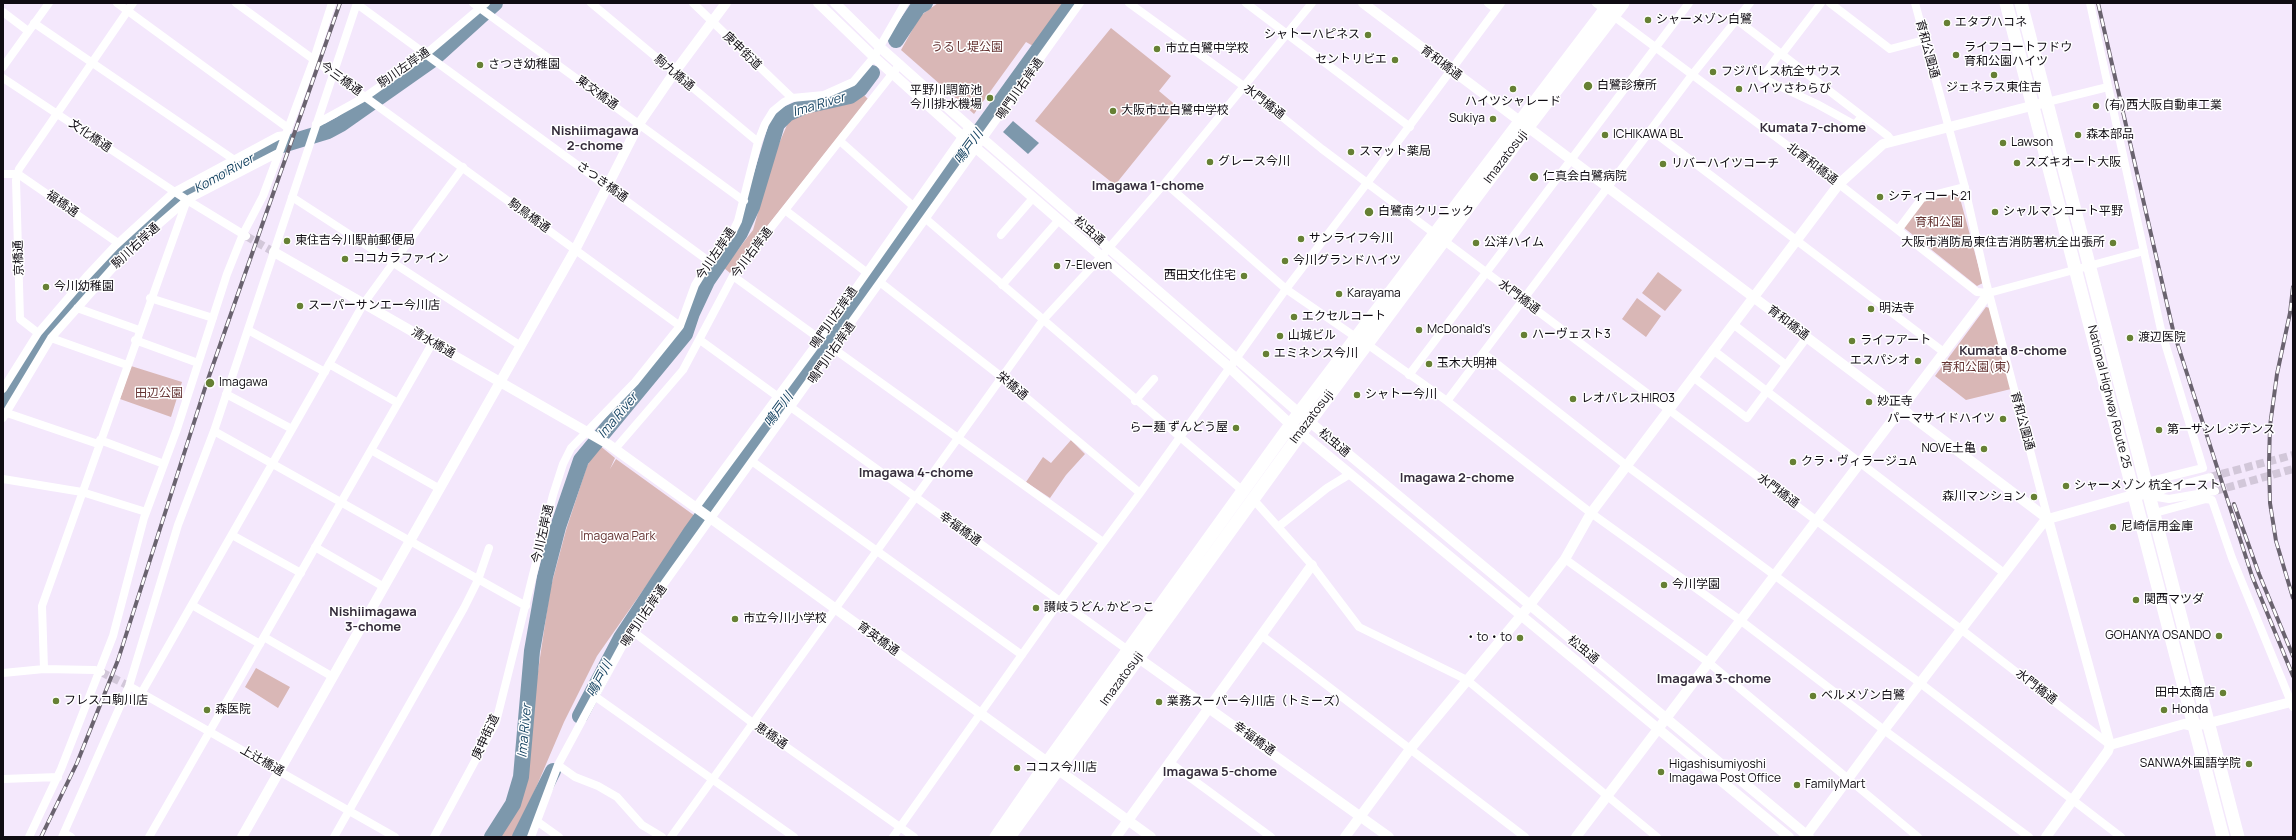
<!DOCTYPE html>
<meta charset="utf-8">
<style>
body{margin:0}
#map{position:relative;width:2296px;height:840px;overflow:hidden;background:#f4e8fc;font-family:Manrope,sans-serif}
canvas{display:block}
.frame{position:absolute;inset:0;border:4px solid #100c13;pointer-events:none}
</style>
<div id="map">
<canvas width="2296" height="840"></canvas>
<div class="frame"></div>
</div>
<script>
const context = document.querySelector('canvas').getContext('2d');
context.lineJoin = 'round';
function paint(path, color) { context.fillStyle = color; context.fill(path, 'evenodd'); }
const shape = rows => new Path2D(rows.map(r => 'M' + r).join(''));
function strokePath(path, color, width, dash) { context.strokeStyle = color; context.lineWidth = width; context.lineCap = dash ? 'butt' : 'round'; context.setLineDash(dash || []); context.stroke(path); }
function label(font, color, halo, rows, align = 'center') {
  context.font = font + ' Manrope,"Noto Sans JP",sans-serif'; context.lineWidth = 3; context.setLineDash([]); context.textBaseline = 'middle'; context.strokeStyle = halo; context.fillStyle = color; for (const [text, x, y, turn = 0] of rows) {
    context.save(); context.translate(x, y); context.rotate((+turn || 0) * Math.PI / 180); context.textAlign = isNaN(turn) ? turn : align; if (halo) context.strokeText(text, 0, 0); context.fillText(text, 0, 0); context.restore();
  }
}
paint(shape([
 [938,3,1064,3,1033,46,1026,42,974,114,901,50,920,16],
 [1111,28,1171,76,1159,91,1178,107,1115,185,1035,121],
 [864,95,868,99,730,273,724,268,753,230,775,153,787,125,795,115,855,101],
 [1958,191,1983,283,1977,286,1903,227,1923,201],
 [1658,272,1682,290,1665,311,1642,293],
 [1637,298,1661,316,1646,337,1622,319],
 [1986,307,1990,308,2011,389,1966,400,1935,376],
 [131,366,182,382,171,417,120,399],
 [1071,440,1085,454,1066,475,1050,498,1026,482,1043,457,1051,463],
 [599,445,615,458,610,469,616,459,695,516,597,656,564,722,515,837,497,837,520,793,550,590,566,530,587,466],
 [256,668,290,687,278,708,245,687]
]), '#d9b7b6');
paint(shape([
 [1013,121,1039,143,1028,154,1003,132]
]), '#7d98ac');
strokePath(shape([
 [896,40,918,7,925,3],
 [3,404,24,373,44,335,121,249,174,203,212,178,272,148,328,131,341,124,432,60,495,3],
 [580,716,621,638,691,532,1072,3],
 [492,837,513,804,521,777,532,651,545,577,558,527,581,460,685,334,692,313,707,281,740,233,752,207,777,124,787,114,805,106,850,96,860,89,872,73],
 [520,837,553,771]
]), '#7d98ac', 16);
strokePath(shape([
 [246,236,274,252],
 [2210,477,2293,455],
 [2215,491,2293,469],
 [101,672,129,686]
]), '#d2c7d9', 8, [8, 4]);
strokePath(shape([
 [117,3,288,128],
 [236,3,680,326],
 [473,3,744,201],
 [591,3,758,142],
 [693,3,792,98],
 [1129,3,1245,87,1322,149,1962,630,2110,745],
 [1246,3,1410,127],
 [1488,3,1496,9],
 [1596,3,1839,184,1977,292,1989,293,2144,251],
 [1830,3,1890,49,1924,40],
 [1915,3,1964,184,1986,282,2048,519],
 [2090,3,2161,330,2203,468,2147,482],
 [357,4,710,262],
 [3,12,28,31],
 [1737,20,1888,136,1892,141],
 [34,23,233,159],
 [1780,53,1762,78,1817,104,1855,125,1862,116],
 [1782,54,1821,3],
 [3,67,49,3],
 [3,78,187,200,246,236],
 [2047,102,2108,87],
 [316,124,365,97,427,53,486,3],
 [1651,130,1945,353],
 [840,141,913,206],
 [3,174,18,174,118,243],
 [1165,183,1286,289,1357,338],
 [292,197,521,346],
 [785,210,866,272],
 [926,219,1243,491],
 [1898,230,1922,198,1965,187],
 [1001,235,1033,198],
 [733,276,820,339],
 [881,283,1003,378,1140,493],
 [1002,285,1058,221],
 [150,298,213,318],
 [77,308,139,330],
 [1733,324,1786,365],
 [248,330,325,372],
 [38,333,20,319,16,180,19,169,133,3],
 [51,338,127,365],
 [135,340,198,363],
 [700,340,777,396],
 [1367,344,1447,401,1591,513,1740,620,1884,730,2029,837],
 [834,349,1103,542],
 [1713,350,2004,573],
 [1483,353,1627,466,1920,683,2121,837],
 [329,364,398,403],
 [1409,375,1689,3],
 [1693,377,1747,418,1807,337],
 [3,389,38,333,86,277,115,246,174,192,278,136,285,135],
 [226,394,292,429],
 [1135,401,1154,379],
 [1447,401,1692,75,1750,3],
 [792,408,1132,653],
 [7,413,98,444],
 [3,418,51,338,127,252,187,200,278,153],
 [214,431,526,606],
 [100,440,164,464],
 [615,449,683,370,733,276,900,64],
 [371,450,440,489],
 [753,462,1022,655],
 [3,479,82,492,146,512],
 [2151,496,2169,499,2215,491],
 [2151,496,2165,489,2210,477],
 [1253,499,1312,565,1359,627,1467,680,1657,837],
 [696,507,820,339,969,127],
 [2155,513,2206,499,2212,500,2232,558,2293,707],
 [1278,527,1327,488,1350,474],
 [232,535,301,573],
 [315,547,384,587],
 [1565,559,1708,662,1918,837],
 [192,605,260,644],
 [631,630,754,724,914,837],
 [1261,635,1525,837],
 [264,637,333,677],
 [44,669,42,606,187,200],
 [3,673,44,669,95,670,101,672],
 [129,686,395,837],
 [142,692,364,303,463,167],
 [596,697,794,837],
 [1169,762,1271,837],
 [558,765,575,777,598,786,617,797,642,825,662,837],
 [3,779,58,777],
 [538,822,559,837],
 [64,833,71,837],
 [29,837,61,769,113,636,144,518,177,429,227,274,243,234,263,196,314,59,332,3],
 [62,837,129,686,178,525,214,431,357,3],
 [149,837,433,342],
 [334,837,464,608,478,580,489,548],
 [434,837,496,722,553,495,563,464,571,448,635,382,680,326,695,285,713,256,731,235,738,221,758,142,765,124,773,111,784,102,792,98,824,95,853,82,874,57,905,3],
 [531,837,558,765,631,630,1080,3],
 [671,837,1043,320,1101,257,1165,183,1312,3],
 [893,837,1060,601,1140,493,1286,289,1367,183,1501,3]
]), '#fff', 8);
strokePath(shape([
 [818,3,874,57,962,136,1229,367,1291,425,1789,837],
 [835,3,883,50,983,139,1299,413,1809,837],
 [1363,3,2048,519],
 [274,252,608,444,1151,837],
 [2048,519,2110,745],
 [1137,657,1389,837],
 [2110,745,2184,724,2193,726,2209,723,2291,702],
 [242,837,575,250,639,124,674,73,726,3],
 [1116,837,1312,565],
 [1345,837,1411,748,1529,606,1565,559,1591,513,1839,184,1883,144,2047,102],
 [1576,837,1989,293],
 [1805,837,1884,730,2043,523,2048,519,2133,495,2141,495],
 [2046,837,2108,751,2110,745]
]), '#fff', 10);
strokePath(shape([
 [996,837,1047,763,1299,413,1610,3],
 [1009,837,1301,433,1528,127,1623,3]
]), '#fff', 13);
strokePath(shape([
 [2006,3,2223,837],
 [2021,3,2238,837]
]), '#fff', 13);
const rail = shape([
 [2098,3,2173,330,2252,576,2293,676],
 [2293,287,2290,313,2277,374,2270,426,2269,463,2270,503,2276,541,2293,598],
 [2234,504,2259,574,2293,656],
 [41,837,77,763,118,660,206,385,340,3]
]);
strokePath(rail, '#6a636f', 4);
strokePath(rail, '#fff', 2.5, [8]);
for (const [x, y, r, color] of [
 [1648,20,4,"#668034"],
 [1947,23,4,"#668034"],
 [1368,35,4,"#668034"],
 [1157,49,4,"#668034"],
 [1956,55,4,"#668034"],
 [1395,60,4,"#668034"],
 [480,65,4,"#668034"],
 [1713,72,4,"#668034"],
 [1994,75,4,"#668034"],
 [1588,86,5,"#668034"],
 [1513,89,4,"#668034"],
 [1739,89,4,"#668034"],
 [990,98,4,"#668034"],
 [2096,106,4,"#668034"],
 [1113,111,4,"#668034"],
 [1493,119,4,"#668034"],
 [1605,135,4,"#668034"],
 [2078,135,4,"#668034"],
 [2003,143,4,"#668034"],
 [1351,152,4,"#668034"],
 [1210,162,4,"#668034"],
 [2017,163,4,"#668034"],
 [1663,164,4,"#668034"],
 [1534,177,5,"#668034"],
 [1880,197,4,"#668034"],
 [1369,212,5,"#668034"],
 [1995,212,4,"#668034"],
 [1301,239,4,"#668034"],
 [287,241,4,"#668034"],
 [1476,243,4,"#668034"],
 [2113,243,4,"#668034"],
 [345,259,4,"#668034"],
 [1285,261,4,"#668034"],
 [1057,266,4,"#668034"],
 [1244,276,4,"#668034"],
 [46,287,4,"#668034"],
 [1339,294,4,"#668034"],
 [300,306,4,"#668034"],
 [1871,309,4,"#668034"],
 [1294,317,4,"#668034"],
 [1419,330,4,"#668034"],
 [1524,335,4,"#668034"],
 [1280,336,4,"#668034"],
 [2130,338,4,"#668034"],
 [1852,341,4,"#668034"],
 [1266,354,4,"#668034"],
 [1918,361,4,"#668034"],
 [1429,364,4,"#668034"],
 [210,383,5,"#668034"],
 [1357,395,4,"#668034"],
 [1573,399,4,"#668034"],
 [1869,402,4,"#668034"],
 [2003,419,4,"#668034"],
 [1236,428,4,"#668034"],
 [2159,430,4,"#668034"],
 [1984,449,4,"#668034"],
 [1793,462,4,"#668034"],
 [2066,486,4,"#668034"],
 [2034,497,4,"#668034"],
 [2113,527,4,"#668034"],
 [1664,585,4,"#668034"],
 [2136,600,4,"#668034"],
 [1036,608,4,"#668034"],
 [735,619,4,"#668034"],
 [2219,636,4,"#668034"],
 [1520,638,4,"#668034"],
 [2223,693,4,"#668034"],
 [1813,696,4,"#668034"],
 [56,701,4,"#668034"],
 [1159,702,4,"#668034"],
 [207,710,4,"#668034"],
 [2164,710,4,"#668034"],
 [2249,764,4,"#668034"],
 [1017,768,4,"#668034"],
 [1661,772,4,"#668034"],
 [1797,785,4,"#668034"]
]) { const dot = new Path2D(); dot.arc(x, y, r, 0, 2 * Math.PI); context.fillStyle = color; context.fill(dot); strokePath(dot, '#fff', 1.5); }
label('12px', '#100c13', '#fff', [
 ["シャーメゾン白鷺",1656,20],
 ["エタプハコネ",1955,23],
 ["シャトーハピネス",1360,35,"right"],
 ["ライフコートフドウ",1964,48],
 ["育和公園ハイツ",1964,62],
 ["市立白鷺中学校",1165,49],
 ["セントリビエ",1387,60,"right"],
 ["さつき幼稚園",488,65],
 ["フジパレス杭全サウス",1721,72],
 ["白鷺診療所",1597,86],
 ["ジェネラス東住吉",1994,88,"center"],
 ["ハイツさわらび",1747,89],
 ["平野川調節池",982,91,"right"],
 ["今川排水機場",982,105,"right"],
 ["ハイツシャレード",1513,102,"center"],
 ["(有)西大阪自動車工業",2104,106],
 ["大阪市立白鷺中学校",1121,111],
 ["Sukiya",1485,119,"right"],
 ["ICHIKAWA BL",1613,135],
 ["森本部品",2086,135],
 ["Lawson",2011,143],
 ["スマット薬局",1359,152],
 ["グレース今川",1218,162],
 ["スズキオート大阪",2025,163],
 ["リバーハイツコーチ",1671,164],
 ["仁真会白鷺病院",1543,177],
 ["シティコート21",1888,197],
 ["白鷺南クリニック",1378,212],
 ["シャルマンコート平野",2003,212],
 ["サンライフ今川",1309,239],
 ["東住吉今川駅前郵便局",295,241],
 ["公洋ハイム",1484,243],
 ["大阪市消防局東住吉消防署杭全出張所",2105,243,"right"],
 ["ココカラファイン",353,259],
 ["今川グランドハイツ",1293,261],
 ["7-Eleven",1065,266],
 ["西田文化住宅",1236,276,"right"],
 ["今川幼稚園",54,287],
 ["Karayama",1347,294],
 ["スーパーサンエー今川店",308,306],
 ["明法寺",1879,309],
 ["エクセルコート",1302,317],
 ["McDonald's",1427,330],
 ["ハーヴェスト3",1532,335],
 ["山城ビル",1288,336],
 ["渡辺医院",2138,338],
 ["ライフアート",1860,341],
 ["エミネンス今川",1274,354],
 ["エスパシオ",1910,361,"right"],
 ["玉木大明神",1437,364],
 ["Imagawa",219,383],
 ["シャトー今川",1365,395],
 ["レオパレスHIRO3",1581,399],
 ["妙正寺",1877,402],
 ["パーマサイドハイツ",1995,419,"right"],
 ["らー麺 ずんどう屋",1228,428,"right"],
 ["第一サンレジデンス",2167,430],
 ["NOVE土亀",1976,449,"right"],
 ["クラ・ヴィラージュA",1801,462],
 ["シャーメゾン 杭全イースト",2074,486],
 ["森川マンション",2026,497,"right"],
 ["尼崎信用金庫",2121,527],
 ["今川学園",1672,585],
 ["関西マツダ",2144,600],
 ["讃岐うどん かどっこ",1044,608],
 ["市立今川小学校",743,619],
 ["GOHANYA OSANDO",2211,636,"right"],
 ["・to・to",1512,638,"right"],
 ["田中太商店",2215,693,"right"],
 ["ベルメゾン白鷺",1821,696],
 ["フレスコ駒川店",64,701],
 ["業務スーパー今川店（トミーズ）",1167,702],
 ["森医院",215,710],
 ["Honda",2172,710],
 ["SANWA外国語学院",2241,764,"right"],
 ["Higashisumiyoshi",1669,765],
 ["Imagawa Post Office",1669,779],
 ["ココス今川店",1025,768],
 ["FamilyMart",1805,785]
], 'left');
label('12px', '#643231', '#fff', [
 ["うるし堤公園",967,48],
 ["育和公園",1939,223],
 ["育和公園(東)",1976,368],
 ["田辺公園",159,394],
 ["Imagawa Park",618,537]
]);
label('12px', '#100c13', '#fff', [
 ["育和公園通",1927,49,75],
 ["庚申街道",742,51,44],
 ["育和橋通",1441,63,37],
 ["駒川左岸通",404,68,-35],
 ["駒九橋通",674,73,40],
 ["今三橋通",341,79,36],
 ["鳴門川右岸通",1020,89,-55],
 ["東交橋通",597,93,36],
 ["水門橋通",1264,102,38],
 ["文化橋通",90,136,34],
 ["Imazatosuji",1506,157,-53],
 ["北育和橋通",1812,164,37],
 ["さつき橋通",602,182,36],
 ["福橋通",62,204,35],
 ["駒鳥橋通",529,216,36],
 ["松虫通",1089,231,41],
 ["駒川右岸通",136,246,-43],
 ["今川右岸通",752,253,-53],
 ["今川左岸通",716,254,-56],
 ["京橋通",19,258,-92],
 ["水門橋通",1519,297,37],
 ["鳴門川左岸通",834,318,-55],
 ["育和橋通",1788,323,37],
 ["清水橋通",433,343,30],
 ["鳴門川右岸通",832,353,-55],
 ["栄橋通",1012,386,40],
 ["National Highway Route 25",2109,397,76],
 ["Imazatosuji",1312,417,-53],
 ["育和公園通",2022,421,75],
 ["松虫通",1334,443,40],
 ["水門橋通",1778,491,37],
 ["幸福橋通",960,529,36],
 ["今川左岸通",543,534,-77],
 ["鳴門川右岸通",644,616,-56],
 ["育英橋通",878,639,36],
 ["松虫通",1583,650,39],
 ["Imazatosuji",1122,679,-54],
 ["水門橋通",2036,687,38],
 ["恵橋通",771,736,35],
 ["庚申街道",486,737,-65],
 ["幸福橋通",1254,739,36],
 ["上辻橋通",262,761,30]
]);
label('italic 13px', '#154362', '#fff', [
 ["Ima River",819,105,-17],
 ["鳴戸川",969,147,-54],
 ["Komo River",224,174,-29],
 ["鳴戸川",779,410,-54],
 ["Ima River",618,416,-50],
 ["鳴戸川",600,679,-62],
 ["Ima River",525,731,-85]
]);
label('bold 13px', '#352c3b', '#fff', [
 ["Kumata 7-chome",1813,128],
 ["Nishiimagawa",595,131],
 ["2-chome",595,146],
 ["Imagawa 1-chome",1148,186],
 ["Kumata 8-chome",2013,351],
 ["Imagawa 4-chome",916,473],
 ["Imagawa 2-chome",1457,478],
 ["Nishiimagawa",373,612],
 ["3-chome",373,627],
 ["Imagawa 3-chome",1714,679],
 ["Imagawa 5-chome",1220,772]
]);
</script>
